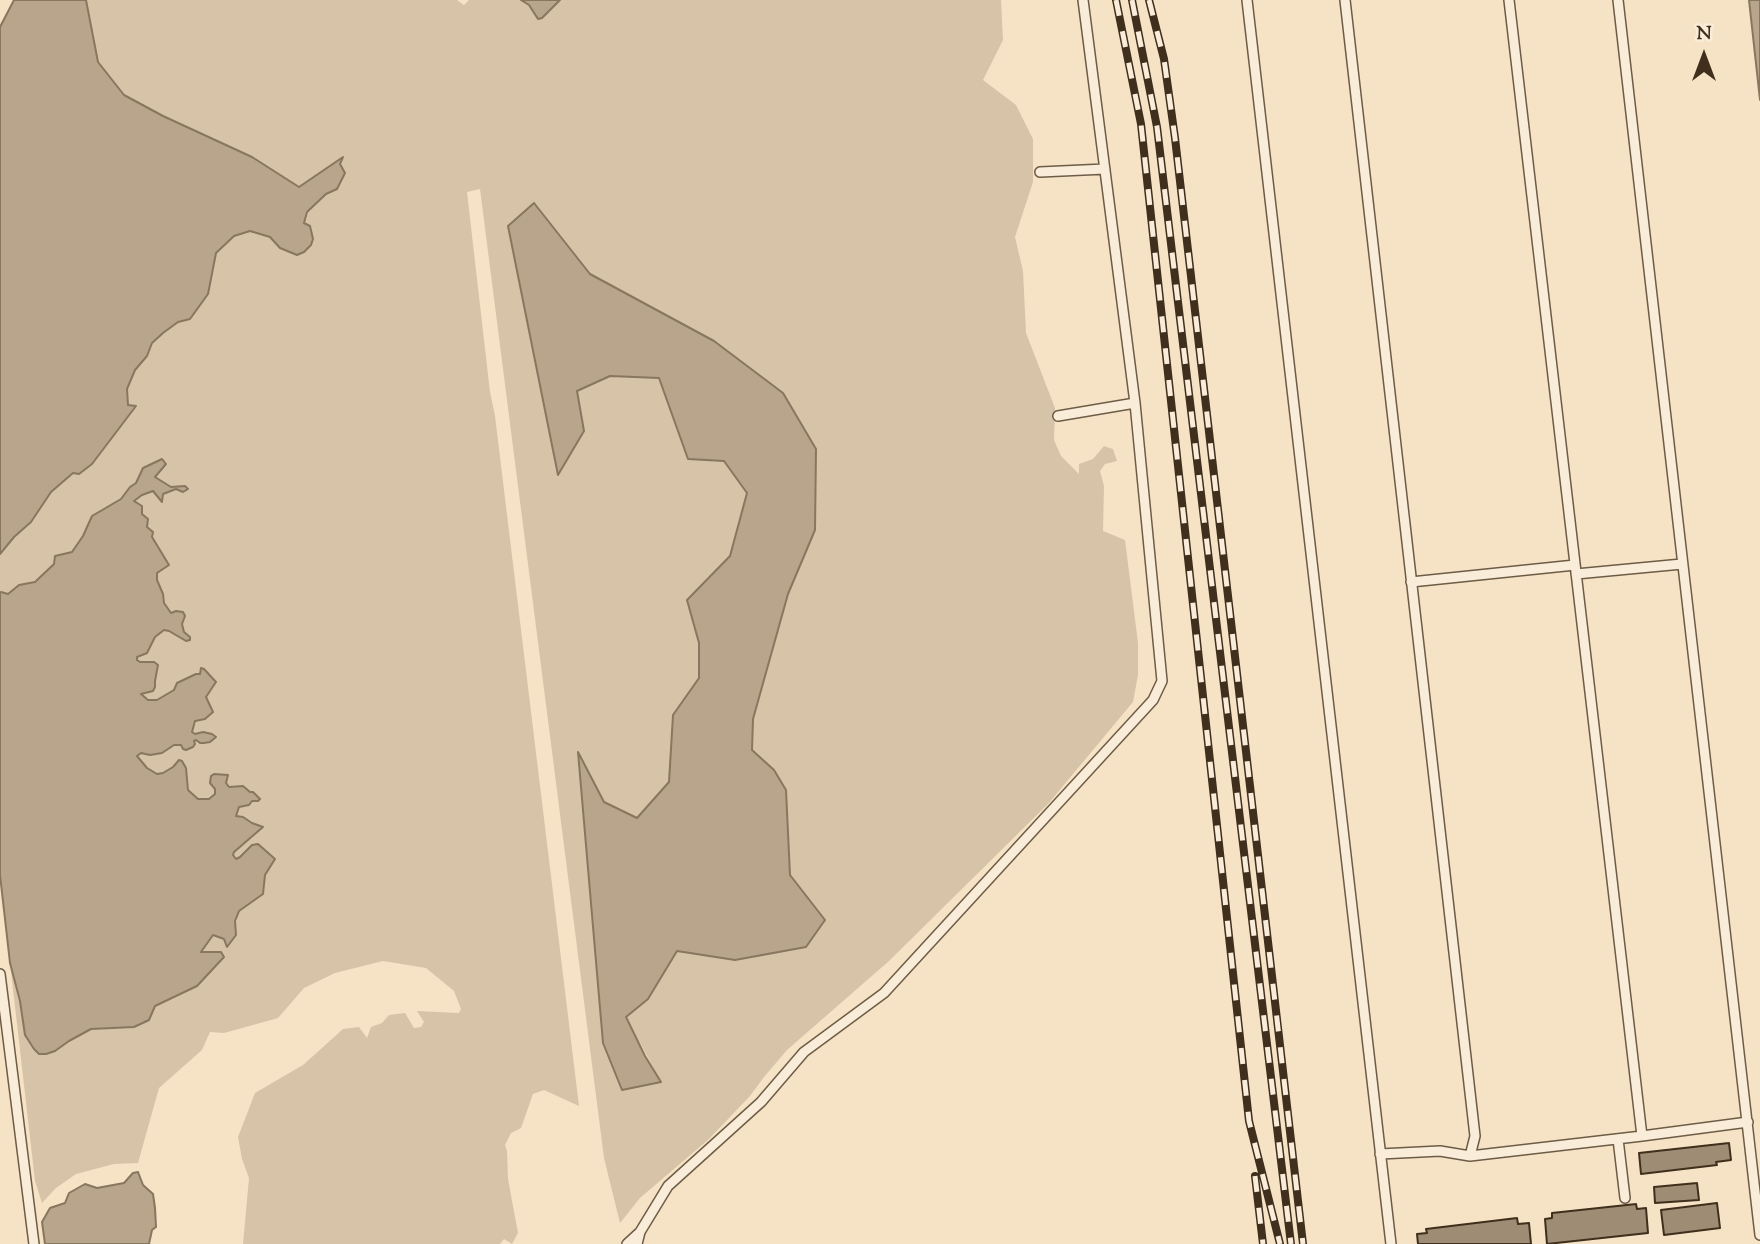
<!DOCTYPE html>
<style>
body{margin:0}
#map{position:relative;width:1760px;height:1244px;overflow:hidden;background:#f6e2c5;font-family:"Sorts Mill Goudy",serif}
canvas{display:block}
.north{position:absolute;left:1669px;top:21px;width:70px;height:70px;-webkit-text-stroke:5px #f9ecd9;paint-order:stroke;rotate:0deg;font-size:19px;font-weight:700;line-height:28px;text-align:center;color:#3f2f1c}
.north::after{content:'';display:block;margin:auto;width:24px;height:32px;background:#3f2f1c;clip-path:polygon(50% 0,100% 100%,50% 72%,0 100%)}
</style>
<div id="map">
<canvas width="1760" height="1244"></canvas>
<div class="north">N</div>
</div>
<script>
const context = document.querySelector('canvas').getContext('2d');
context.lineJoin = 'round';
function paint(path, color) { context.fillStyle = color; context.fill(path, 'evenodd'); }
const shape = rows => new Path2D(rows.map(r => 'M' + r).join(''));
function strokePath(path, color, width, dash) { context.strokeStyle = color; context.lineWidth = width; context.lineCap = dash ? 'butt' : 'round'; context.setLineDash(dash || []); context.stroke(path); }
paint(shape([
 [86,0,457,0,464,5,469,0,521,0,529,5,542,18,560,0,1001,0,1003,40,983,80,1016,105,1033,139,1033,182,1015,237,1023,271,1026,333,1055,408,1054,440,1061,456,1079,474,1079,464,1093,459,1104,446,1113,449,1117,461,1105,464,1100,471,1104,486,1103,531,1125,540,1138,643,1138,675,1133,702,1048,804,889,961,787,1050,764,1077,750,1096,709,1139,640,1198,620,1223,604,1158,480,189,467,192,490,392,495,416,579,1106,544,1090,533,1094,521,1128,511,1133,505,1145,507,1151,508,1179,518,1233,512,1244,504,1239,500,1244,243,1244,249,1178,242,1159,238,1137,255,1093,303,1065,343,1029,359,1027,367,1038,371,1027,382,1023,389,1015,405,1013,414,1028,421,1027,424,1022,417,1011,459,1013,461,1009,454,991,426,968,383,961,335,973,304,988,278,1018,224,1033,210,1032,202,1050,159,1088,138,1163,114,1164,76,1174,56,1188,42,1203,35,1181,10,963,20,1001,25,1035,55,1051,69,1041,91,1029,134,1027,149,1020,155,1006,197,986,210,972,221,952,200,953,212,935,224,939,227,946,236,935,235,921,239,911,262,894,265,875,275,859,263,848,252,845,240,857,235,859,233,854,233,852,262,827,243,817,236,816,238,807,252,801,258,801,247,789,243,786,229,787,226,783,228,777,215,789,215,793,213,796,209,799,198,799,188,790,186,768,176,762,173,767,163,773,157,774,147,768,137,756,141,753,150,755,161,753,174,745,181,745,196,740,203,732,195,734,192,732,192,727,195,721,205,719,206,697,214,687,200,674,186,678,174,690,157,700,148,700,141,693,155,687,154,662,140,662,137,661,137,657,152,645,155,637,164,630,169,631,186,641,190,636,184,632,182,623,171,614,164,603,163,594,157,580,157,573,169,565,146,527,142,515,134,501,142,495,153,491,162,494,185,486,171,487,154,477,166,464,143,468,136,483,130,487,121,499,92,516,83,536,72,552,55,556,54,564,35,582,19,585,8,594,0,593,0,554,14,537,31,522,51,492,73,473,135,406,128,405,127,389,135,370,147,356,151,343,163,333,178,322,190,319,208,294,216,253,234,236,250,231,270,237,280,248,297,255,304,252,304,223,307,212,326,194,337,189,342,159,299,188,252,157,163,116,124,95,98,62],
 [534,203,590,274,714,341,815,530,788,594,753,719,752,750,774,770,786,790,790,875,735,960,677,951,648,999,626,1017,661,1082,622,1090,603,1043,578,754,604,802,637,818,669,782,673,715,699,678,699,643,687,599,730,556,747,493,724,461,688,459,660,378,610,376,577,391]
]), '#d7c4a8');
const water = shape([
 [14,0,86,0,98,62,124,95,163,116,252,157,299,187,343,157,340,164,345,173,337,189,326,194,307,212,304,223,310,226,313,239,311,245,304,252,297,255,280,248,270,237,250,231,234,236,216,253,208,294,190,319,178,322,163,333,152,343,147,356,135,370,127,389,128,405,136,406,92,464,79,474,73,473,51,492,31,522,14,537,0,554,0,27,14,0],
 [521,0,560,0,542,18,538,19,529,5,521,0],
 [1749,0,1760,0,1760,100,1749,0],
 [534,203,590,274,714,341,783,393,816,449,815,530,788,594,753,719,752,750,774,770,786,790,790,875,825,920,806,947,735,960,677,951,648,999,626,1017,645,1056,661,1082,622,1090,603,1043,578,752,604,802,637,818,669,782,673,715,699,678,699,643,687,600,730,556,747,493,724,461,688,459,659,378,610,376,577,391,584,431,558,475,508,226,534,203],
 [162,459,166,464,155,477,171,487,185,486,188,489,183,492,176,489,163,494,162,502,153,491,142,495,134,501,142,506,142,514,148,519,147,527,153,532,152,537,169,565,157,573,157,580,163,594,164,603,171,613,176,611,183,612,185,616,182,624,184,632,190,637,190,640,186,641,169,631,164,630,155,637,147,653,137,657,137,660,140,662,154,662,158,665,155,681,155,687,153,691,141,694,148,700,157,700,174,690,177,683,196,674,200,674,201,668,204,669,216,682,206,697,213,712,205,719,195,721,192,732,195,734,203,732,212,734,216,737,210,742,204,743,200,743,196,740,194,741,195,744,193,747,186,750,183,749,181,745,174,745,162,753,150,755,141,753,137,756,147,768,157,774,163,773,173,767,179,760,182,761,186,768,188,790,198,799,209,799,215,794,215,789,210,783,211,776,214,774,228,775,226,783,229,787,243,786,250,792,253,792,260,799,258,801,252,801,249,805,239,807,236,816,243,817,252,823,263,827,234,852,233,855,236,859,240,857,252,845,258,844,275,859,265,875,263,894,239,911,235,921,236,935,227,947,224,939,213,935,201,952,221,952,224,957,197,986,155,1006,149,1020,134,1027,91,1029,69,1041,55,1051,46,1054,39,1054,34,1049,25,1035,20,1001,10,963,0,875,0,593,1,592,8,594,19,585,35,582,54,564,55,556,72,552,83,536,92,516,121,499,130,487,136,483,143,468,162,459],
 [138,1172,143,1185,153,1194,155,1208,156,1227,152,1230,149,1244,45,1244,42,1222,50,1208,65,1203,69,1193,85,1184,97,1188,124,1183,133,1173,138,1172]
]);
paint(water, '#b8a58c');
strokePath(water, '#88765f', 2);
const building = shape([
 [1729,1143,1731,1160,1716,1162,1717,1165,1641,1174,1639,1153,1729,1143],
 [1697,1183,1699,1200,1655,1203,1654,1187,1697,1183],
 [1717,1203,1720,1228,1664,1235,1661,1210,1717,1203],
 [1636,1204,1637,1209,1646,1208,1648,1233,1547,1244,1545,1219,1552,1218,1552,1213,1636,1204],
 [1517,1218,1518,1224,1529,1223,1531,1244,1418,1244,1417,1234,1427,1233,1426,1229,1517,1218]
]);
paint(building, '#9e8c74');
strokePath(building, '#3f2f1c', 2);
const lane = shape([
 [1247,0,1391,1244],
 [1345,0,1475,1136,1470,1156],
 [1509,0,1642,1136],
 [1618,0,1760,1235],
 [1040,172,1105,169],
 [1058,416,1135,403],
 [1576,574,1682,564],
 [1411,582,1575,565],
 [0,974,34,1244],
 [1618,1139,1625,1198],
 [1380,1154,1440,1151,1470,1156,1642,1136,1748,1122],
 [627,1244,639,1233],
 [637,1244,640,1232,668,1186,761,1102,804,1052,884,993,1153,700,1162,681,1135,403,1083,0]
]);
strokePath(lane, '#6d5c46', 12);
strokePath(lane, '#f9ecd9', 9);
const rail = shape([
 [1116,0,1141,124,1249,1121,1280,1244],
 [1132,0,1157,127,1291,1244],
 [1149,0,1164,59,1175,138,1303,1244],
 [1255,1176,1263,1244]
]);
strokePath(rail, '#3f2f1c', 8);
strokePath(rail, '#f9ecd9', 5, [16]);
</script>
